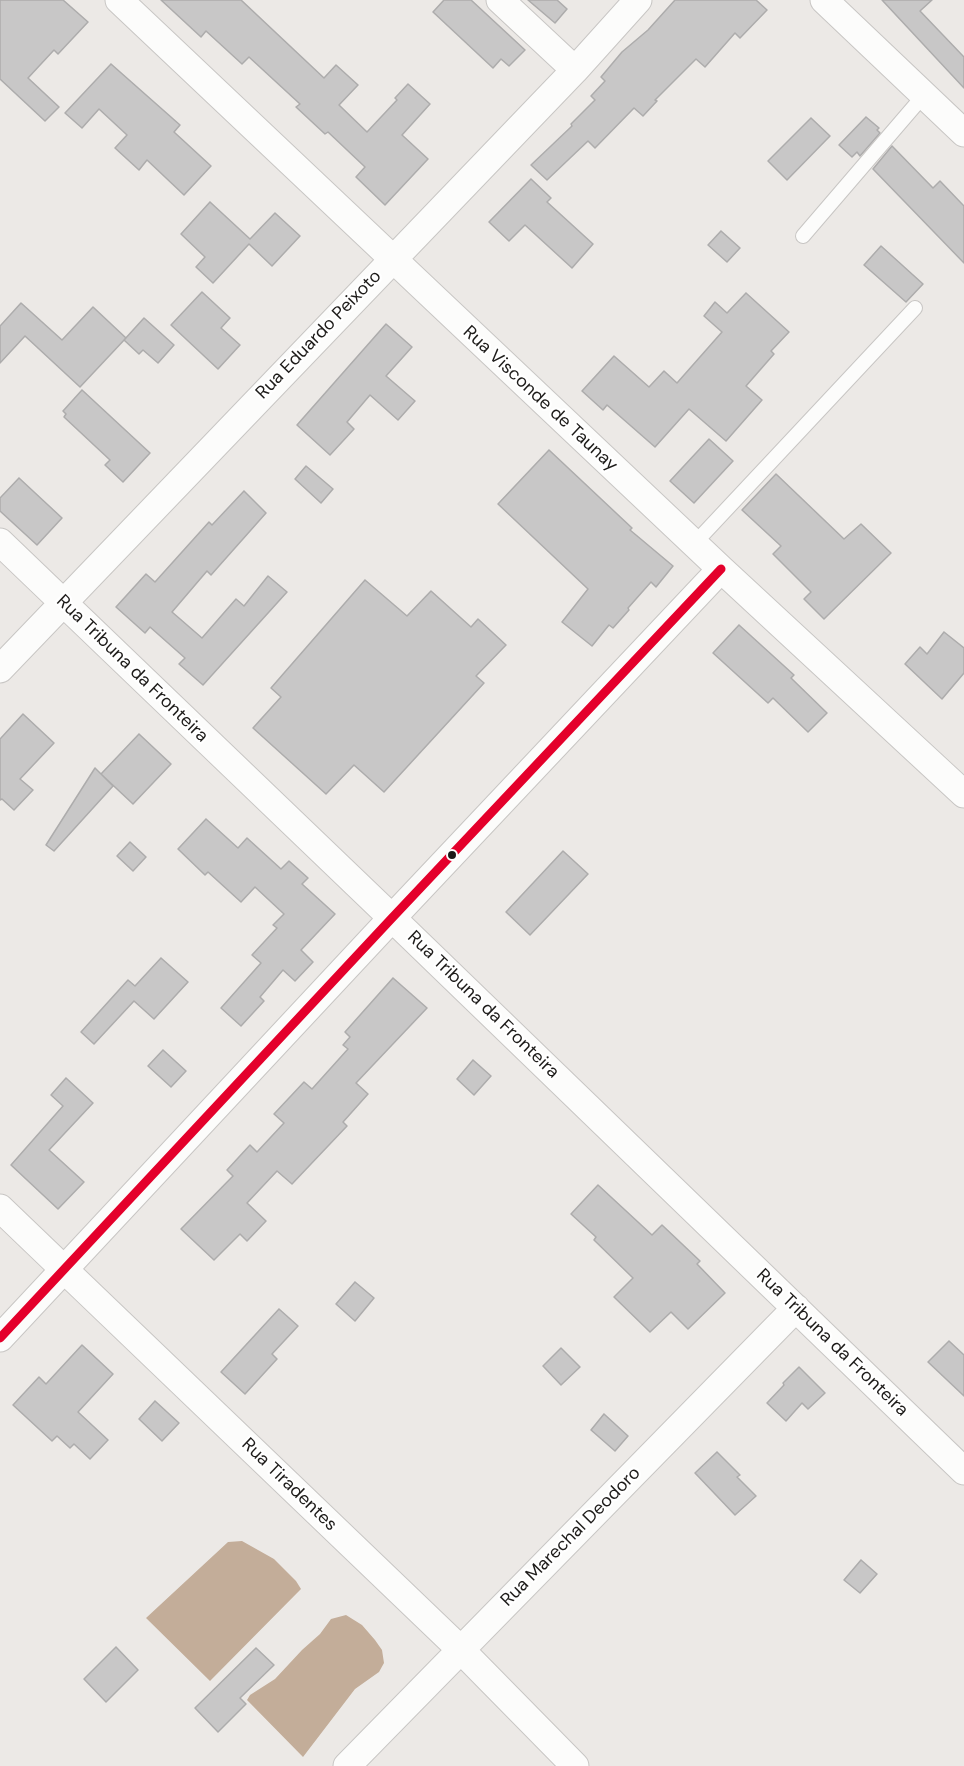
<!DOCTYPE html>
<style>
body{margin:0}
canvas{display:block;background:#ece9e6}
</style>
<canvas width="964" height="1766"></canvas>
<script>
const context = document.querySelector('canvas').getContext('2d');
context.lineJoin = 'round';
function paint(path, color) { context.fillStyle = color; context.fill(path, 'evenodd'); }
const shape = rows => new Path2D(rows.map(r => 'M' + r).join(''));
function strokePath(path, color, width, dash) { context.strokeStyle = color; context.lineWidth = width; context.lineCap = dash ? 'butt' : 'round'; context.setLineDash(dash || []); context.stroke(path); }
function label(font, color, halo, rows, align = 'center') {
  context.font = font + ' "DM Sans",sans-serif'; context.lineWidth = 4.5; context.setLineDash([]); context.textBaseline = 'middle'; context.strokeStyle = halo; context.fillStyle = color; for (const [text, x, y, turn = 0] of rows) {
    context.save(); context.translate(x, y); context.rotate((+turn || 0) * Math.PI / 180); context.textAlign = isNaN(turn) ? turn : align; if (halo) context.strokeText(text, 0, 0); context.fillText(text, 0, 0); context.restore();
  }
}
paint(shape([
 [242,1541,274,1559,296,1581,301,1589,210,1681,146,1618,228,1542],
 [346,1615,362,1625,375,1640,382,1650,384,1663,379,1672,355,1689,303,1757,247,1700,250,1695,275,1679,302,1650,320,1634,331,1619]
]), '#c3ad99');
const building = shape([
 [0,0,63,0,88,22,58,54,54,50,28,78,59,107,45,121,0,79,0,0],
 [161,0,241,0,324,78,336,65,358,85,339,105,367,132,397,100,395,98,408,84,430,104,402,135,428,159,385,205,356,177,365,167,328,132,325,134,296,107,300,104,249,57,242,64,206,31,201,37,161,0],
 [444,0,471,0,525,50,509,66,501,59,493,68,433,12,444,0],
 [528,0,557,0,567,9,555,23,528,0],
 [675,0,756,0,767,10,740,38,735,33,705,67,696,59,655,100,657,101,643,116,634,108,595,148,588,141,547,180,531,165,572,126,571,124,595,100,591,96,605,81,601,77,622,52,648,30,675,0],
 [882,0,932,0,920,11,964,57,964,88,882,0],
 [111,64,180,125,174,132,211,166,184,195,147,160,139,170,115,148,127,135,99,109,82,128,65,113,111,64],
 [866,117,879,128,877,130,880,133,860,156,857,152,852,157,839,145,866,117],
 [811,118,830,136,787,180,768,161,811,118],
 [892,146,933,188,940,181,964,206,964,263,873,169,892,146],
 [531,179,551,198,547,202,593,244,572,268,525,225,509,241,489,222,531,179],
 [210,202,250,239,275,213,300,236,272,266,249,244,213,283,196,267,205,257,181,234,210,202],
 [721,231,740,248,727,262,708,245,721,231],
 [881,246,923,284,906,302,864,265,881,246],
 [202,292,230,318,221,328,240,345,218,369,171,325,202,292],
 [746,293,789,332,771,351,774,354,746,386,762,400,726,441,689,409,655,447,607,405,603,410,582,391,614,356,649,387,664,371,677,383,722,332,704,316,715,302,727,313,746,293],
 [21,303,62,340,93,307,126,338,80,387,25,336,0,363,0,326,21,303],
 [144,318,174,345,158,363,143,350,139,354,124,340,144,318],
 [386,324,412,347,386,376,415,401,398,420,370,395,347,422,354,429,330,455,297,425,386,324],
 [82,390,150,453,123,482,105,465,110,460,64,417,66,414,63,411,82,390],
 [709,439,733,461,694,503,670,481,709,439],
 [549,450,632,528,630,530,673,566,656,587,651,582,628,608,629,610,613,628,609,625,592,646,562,622,588,589,498,504,549,450],
 [306,466,333,489,321,503,295,479,306,466],
 [776,474,844,539,861,524,891,553,824,619,804,599,811,592,773,554,781,546,742,510,776,474],
 [19,478,62,518,37,545,0,511,0,498,19,478],
 [244,491,266,513,211,575,207,571,172,612,202,638,236,599,244,606,268,576,287,592,203,685,179,664,185,658,150,627,145,633,116,607,146,574,155,582,209,522,212,525,244,491],
 [365,580,407,616,431,591,471,627,478,619,506,645,476,676,484,683,384,792,354,765,326,794,253,728,281,697,271,688,365,580],
 [739,625,794,675,791,678,827,713,808,732,773,698,768,703,713,653,739,625],
 [944,632,964,648,964,673,942,699,905,664,920,647,927,654,944,632],
 [23,714,54,743,20,779,33,790,14,810,2,799,0,800,0,739,23,714],
 [139,734,171,764,133,804,101,774,139,734],
 [95,768,113,786,54,851,46,845,95,768],
 [206,819,238,848,247,838,281,869,289,861,308,878,302,884,335,914,301,950,313,962,295,981,283,970,260,997,264,1001,241,1026,221,1008,261,963,252,955,277,928,273,925,284,914,255,887,241,902,208,872,205,875,178,849,206,819],
 [130,842,146,857,133,871,117,856,130,842],
 [563,851,588,874,530,935,506,912,563,851],
 [161,958,188,982,154,1019,134,1001,94,1044,81,1032,128,980,135,986,161,958],
 [393,978,427,1008,356,1083,368,1094,343,1122,347,1126,292,1184,277,1171,247,1203,266,1221,247,1241,240,1234,214,1260,181,1229,233,1176,227,1170,250,1145,257,1152,284,1123,274,1114,304,1082,312,1089,348,1049,343,1045,350,1037,345,1032,393,978],
 [163,1050,186,1071,171,1087,148,1066,163,1050],
 [473,1060,491,1076,474,1095,457,1079,473,1060],
 [66,1078,93,1103,49,1150,84,1182,58,1209,11,1165,63,1106,51,1095,66,1078],
 [598,1185,652,1235,662,1225,700,1261,697,1264,725,1293,688,1329,671,1312,650,1332,614,1297,633,1278,594,1240,596,1237,571,1214,598,1185],
 [355,1282,374,1298,355,1321,336,1304,355,1282],
 [279,1309,298,1326,272,1354,277,1359,245,1394,221,1372,279,1309],
 [949,1341,964,1355,964,1396,928,1362,949,1341],
 [82,1345,113,1374,78,1412,108,1440,90,1459,74,1444,70,1448,57,1436,52,1441,13,1405,39,1377,46,1384,82,1345],
 [561,1348,580,1367,561,1385,543,1366,561,1348],
 [799,1367,825,1393,808,1409,802,1403,786,1421,767,1403,784,1385,783,1383,799,1367],
 [155,1401,179,1423,162,1441,139,1419,155,1401],
 [604,1414,628,1436,615,1451,591,1430,604,1414],
 [717,1452,740,1475,737,1477,756,1496,735,1515,695,1473,717,1452],
 [861,1560,877,1574,860,1593,844,1580,861,1560],
 [116,1647,138,1670,106,1702,84,1679,116,1647],
 [256,1648,274,1665,240,1698,246,1704,218,1732,195,1708,256,1648]
]);
paint(building, '#c8c7c7');
strokePath(building, '#adacac', 1.5);
const lane = shape([
 [803,236,924,95],
 [694,544,915,308]
]);
const street = shape([
 [119,0,721,569,964,794],
 [500,0,575,70],
 [824,0,964,133],
 [0,542,392,918,964,1471],
 [0,669,575,70,638,0],
 [0,1208,460,1649,575,1766],
 [0,1338,392,918,721,569],
 [347,1766,796,1308]
]);
strokePath(lane, '#c8c6c4', 16);
strokePath(street, '#c8c6c4', 29);
strokePath(lane, '#fcfcfb', 14);
strokePath(street, '#fcfcfb', 27);
strokePath(shape([
 [0,1338,392,918,721,569]
]), '#e4002b', 9);
for (const [x, y, r, color] of [
 [452,855,5,"#1d1b19"]
]) { const dot = new Path2D(); dot.arc(x, y, r, 0, 2 * Math.PI); context.fillStyle = color; context.fill(dot); strokePath(dot, '#fff', 2); }
label('18px', '#1d1b19', '#fff', [
 ["Rua Eduardo Peixoto",319,335,-46],
 ["Rua Visconde de Taunay",540,399,43],
 ["Rua Tribuna da Fronteira",132,669,44],
 ["Rua Tribuna da Fronteira",483,1005,44],
 ["Rua Tribuna da Fronteira",832,1343,44],
 ["Rua Tiradentes",289,1485,44],
 ["Rua Marechal Deodoro",571,1537,-45]
]);
</script>
